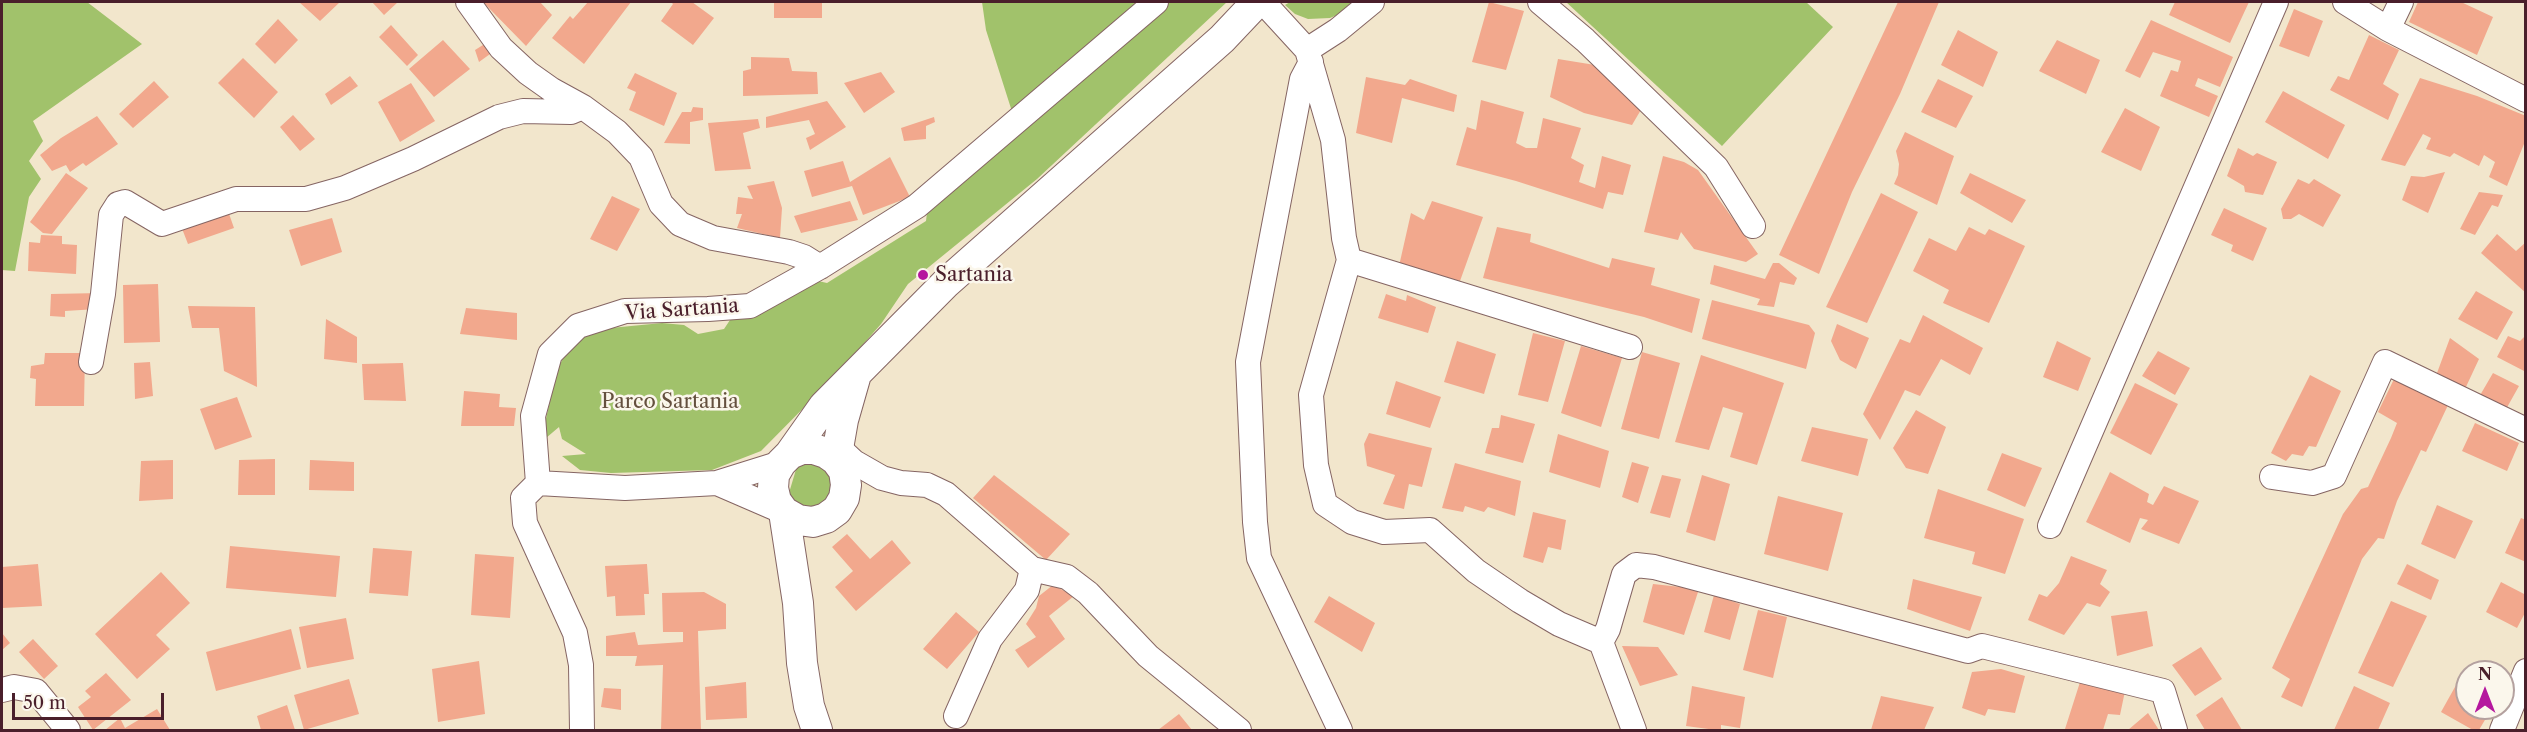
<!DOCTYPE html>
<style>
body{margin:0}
#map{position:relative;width:2527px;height:732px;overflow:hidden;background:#f2e6cc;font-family:"Libre Caslon Text",serif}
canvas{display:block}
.frame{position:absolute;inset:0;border:3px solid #4a1f2b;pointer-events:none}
.north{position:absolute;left:2455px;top:660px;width:60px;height:60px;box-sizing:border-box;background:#fbf7ec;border:2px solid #b4a19f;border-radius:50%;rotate:0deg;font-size:16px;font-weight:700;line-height:24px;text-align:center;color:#4a1f2b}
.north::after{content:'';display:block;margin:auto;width:21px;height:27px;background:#b5179e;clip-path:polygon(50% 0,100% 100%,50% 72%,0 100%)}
.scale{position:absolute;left:12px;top:693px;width:152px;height:27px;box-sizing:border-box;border:3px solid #4a1f2b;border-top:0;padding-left:8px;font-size:18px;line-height:21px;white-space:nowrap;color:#4a1f2b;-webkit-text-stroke:4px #fbf7ec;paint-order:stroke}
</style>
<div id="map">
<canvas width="2527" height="732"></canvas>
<div class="frame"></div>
<div class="north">N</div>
<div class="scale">50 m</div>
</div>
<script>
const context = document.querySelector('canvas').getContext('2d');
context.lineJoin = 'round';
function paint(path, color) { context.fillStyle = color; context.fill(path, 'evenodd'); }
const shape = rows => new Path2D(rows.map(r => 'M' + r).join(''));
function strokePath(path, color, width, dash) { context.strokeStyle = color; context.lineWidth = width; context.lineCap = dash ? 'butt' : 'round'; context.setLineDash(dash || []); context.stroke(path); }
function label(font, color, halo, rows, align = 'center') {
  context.font = font + ' "Libre Caslon Text",serif'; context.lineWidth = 5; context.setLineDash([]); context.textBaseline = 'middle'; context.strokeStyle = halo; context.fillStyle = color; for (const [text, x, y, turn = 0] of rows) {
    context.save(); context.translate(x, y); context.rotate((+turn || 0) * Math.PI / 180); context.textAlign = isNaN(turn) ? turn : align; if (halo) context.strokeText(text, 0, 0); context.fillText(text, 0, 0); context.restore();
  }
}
paint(shape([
 [2,2,87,2,142,44,33,121,43,141,29,161,41,179,29,197,15,271,2,270],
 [982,2,1144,2,1015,121,986,30],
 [1168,2,1227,2,1037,179,908,284,881,324,838,373,761,451,712,470,611,473,580,470,562,456,586,454,562,439,559,427,546,438,545,423,557,369,570,347,590,330,662,323,684,325,698,334,724,329,730,320,754,311,818,281,827,283,926,221,927,213],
 [1290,2,1357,2,1351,9,1330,18,1308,19,1295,14,1285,5],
 [1566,2,1806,2,1833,27,1722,146],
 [804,459,824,460,832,484,827,501,810,511,792,502,789,493,797,466]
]), '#a1c26b');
paint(shape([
 [299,2,340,2,320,21],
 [372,2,398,2,384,15],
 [483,2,540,2,552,15,526,46],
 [588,2,631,2,584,64,552,38,570,16,573,19],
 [671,2,692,2,714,18,693,45,661,21,673,4],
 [774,2,822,2,822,18,774,18],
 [1489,2,1524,11,1506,70,1472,62],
 [1898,2,1939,2,1900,94,1852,192,1819,274,1779,255],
 [2175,2,2249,2,2230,43,2169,15],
 [2418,2,2461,2,2493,17,2477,55,2409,22],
 [2294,9,2323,21,2309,57,2279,46],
 [278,19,298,40,275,64,255,44],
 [2151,20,2233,57,2220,87,2198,78,2195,86,2218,96,2209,117,2160,96,2171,70,2178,72,2181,61,2153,52,2140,78,2125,71],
 [391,25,418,55,407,66,379,37],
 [1958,30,1998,52,1983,87,1941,65],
 [2369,35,2399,50,2383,84,2399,94,2388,120,2330,90,2338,76,2349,80],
 [443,40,470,69,434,97,409,69],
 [491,40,497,49,479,62,475,50],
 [2057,40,2100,60,2086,94,2039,71],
 [751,57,789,58,792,71,817,72,818,94,743,96,743,71,751,69],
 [243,58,278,92,254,118,218,83],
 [1558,59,1595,65,1642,108,1632,125,1584,113,1550,97],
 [881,72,895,92,864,113,844,83],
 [635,73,677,93,664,126,629,110,636,92,627,88],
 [350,76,358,86,331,105,325,94],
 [1366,77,1405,85,1410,79,1457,95,1454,112,1402,98,1392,143,1356,133],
 [2420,78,2477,96,2526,116,2526,139,2507,186,2489,177,2495,162,2484,155,2479,166,2454,153,2450,157,2426,149,2431,138,2423,134,2405,166,2381,160],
 [1938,79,1973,96,1956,128,1921,112],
 [154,81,169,97,133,128,119,114],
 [411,83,435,121,400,142,378,102],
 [2283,91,2345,125,2328,159,2265,122],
 [1481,100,1524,112,1516,143,1526,148,1537,148,1543,118,1581,128,1571,158,1584,165,1579,182,1595,188,1602,156,1631,165,1623,195,1608,192,1603,209,1516,181,1456,165,1467,127,1476,130],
 [827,101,846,127,810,150,806,138,815,134,809,120,766,128,766,117],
 [693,107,703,108,703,120,690,122,690,144,664,143,682,112,691,112],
 [2125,108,2160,127,2141,171,2101,152],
 [293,115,315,139,300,151,280,127],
 [97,116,118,144,86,166,83,163,70,172,66,165,52,171,40,155,61,138],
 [934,117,935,122,926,126,926,139,904,141,901,128],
 [758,119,760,128,743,133,751,169,715,171,708,123],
 [1905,132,1954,156,1937,205,1894,184,1898,175,1899,164,1896,151],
 [2238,148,2253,156,2257,153,2277,162,2263,195,2245,192,2244,186,2227,176],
 [1663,156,1684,162,1698,170,1758,254,1746,262,1694,249,1681,232,1678,240,1644,232],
 [890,157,910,197,863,215,852,186,812,197,804,171,843,161,850,182],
 [2445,172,2428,213,2402,200,2411,176,2424,177],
 [66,173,88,188,52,234,43,233,30,222],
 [1970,173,2026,200,2012,223,1960,193],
 [2298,179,2309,184,2314,179,2341,195,2323,227,2299,214,2291,219,2283,219,2281,209],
 [774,181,782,208,780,238,737,228,742,214,736,214,738,197,753,199,747,186],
 [2479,192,2503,195,2498,207,2492,205,2475,235,2460,229],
 [1881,193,1918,212,1867,323,1826,307],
 [612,196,640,209,617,251,590,239],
 [850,201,858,220,801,233,794,216],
 [1432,201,1483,217,1460,281,1399,266,1411,213,1424,220],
 [227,208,234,228,188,244,181,226],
 [2224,208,2267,228,2253,261,2231,251,2233,245,2211,235],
 [332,218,342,252,301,266,289,230],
 [1497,227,1531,234,1530,242,1609,268,1612,258,1655,268,1651,285,1700,299,1692,333,1644,317,1483,278],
 [1969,227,1985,235,1989,229,2025,246,1989,323,1943,303,1949,290,1913,271,1929,238,1956,251],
 [2497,234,2516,251,2526,242,2526,293,2481,253],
 [41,235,62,236,62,244,77,245,76,274,28,271,29,242,40,243],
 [1773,263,1779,263,1797,278,1794,285,1780,282,1774,307,1757,305,1760,299,1710,284,1714,265,1765,279],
 [158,284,160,342,124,343,123,285],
 [2476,291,2513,312,2497,340,2458,319],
 [101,293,97,309,65,311,65,317,50,316,51,294],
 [1386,294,1406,301,1407,295,1436,307,1428,333,1378,318],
 [1712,300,1809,325,1815,333,1806,369,1702,339],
 [188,306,255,307,257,387,224,371,219,328,192,328],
 [466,308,517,313,517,340,460,334],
 [1923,315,1983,348,1970,375,1941,359,1920,396,1905,390,1880,440,1863,414,1900,339,1910,343],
 [326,319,357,337,357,363,324,359],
 [1837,324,1869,338,1856,369,1840,360,1831,341],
 [1533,333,1565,341,1548,402,1518,395],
 [2526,335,2526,372,2497,357,2508,336,2520,341],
 [2450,338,2479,359,2465,389,2437,373],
 [1457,341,1496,354,1484,394,1444,382],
 [2057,341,2091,358,2078,391,2043,377],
 [1581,346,1622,358,1601,427,1561,413],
 [2158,351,2190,368,2175,395,2142,376],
 [1642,352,1680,363,1659,439,1621,429],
 [45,353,85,353,84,406,35,406,36,379,30,378,31,366,44,364],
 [1701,355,1784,383,1757,465,1730,457,1743,413,1723,407,1709,450,1675,442],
 [150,362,153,396,135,399,134,363],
 [403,363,406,401,364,400,362,364],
 [2493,373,2519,386,2505,411,2479,397],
 [2310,375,2341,391,2316,447,2309,446,2303,456,2292,454,2286,461,2271,453],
 [2395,377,2449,403,2426,452,2421,450,2397,501,2384,539,2378,538,2362,559,2302,707,2281,697,2290,679,2272,668,2343,514,2361,489,2368,487,2391,438,2397,423,2378,412],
 [1396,381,1441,397,1430,428,1386,414],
 [2135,383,2178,404,2151,455,2110,433],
 [464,391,500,394,499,407,516,408,514,426,461,426],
 [237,397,252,437,215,450,200,409],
 [1916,410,1946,427,1928,474,1906,468,1893,448],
 [1501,415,1535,424,1523,463,1485,453,1492,428,1499,428],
 [2475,423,2519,443,2507,471,2462,451],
 [1812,427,1868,439,1858,476,1801,461],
 [1369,433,1432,448,1422,487,1409,484,1404,509,1383,504,1395,475,1367,466,1364,444],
 [1558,434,1609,451,1600,488,1549,472],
 [2002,453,2042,468,2025,507,1987,490],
 [275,459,275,495,238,495,239,460],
 [173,460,173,499,139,501,141,461],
 [310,460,354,462,354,491,309,490],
 [1632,462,1649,467,1638,503,1622,497],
 [1455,463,1521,481,1515,516,1488,507,1484,512,1465,506,1463,512,1442,508],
 [2110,472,2149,494,2147,502,2153,505,2164,486,2199,501,2179,544,2141,529,2148,520,2140,518,2130,543,2086,522],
 [994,475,1070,534,1046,560,973,498],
 [1662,475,1681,479,1670,518,1650,513],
 [1702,475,1730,484,1715,541,1686,532],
 [1938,489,2024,519,2005,574,1972,564,1975,552,1924,538],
 [1778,496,1843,513,1828,571,1764,554],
 [2437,505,2473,521,2455,559,2421,544],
 [1533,512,1566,520,1561,550,1548,547,1543,563,1523,557],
 [2521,518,2526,520,2526,562,2505,553],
 [847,534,870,559,892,540,911,563,856,611,835,587,853,571,832,547],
 [230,546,340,556,336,597,226,588],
 [373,548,412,551,408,596,369,593],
 [475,554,514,557,510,618,471,615],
 [2071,556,2107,570,2100,584,2110,592,2100,607,2087,603,2064,635,2028,620,2039,594,2047,597,2059,583],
 [38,564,42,606,2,608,2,567],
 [647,564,649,594,644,594,645,615,616,616,615,596,607,597,605,566],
 [2407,564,2439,580,2431,600,2397,584],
 [161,572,190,603,156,635,170,649,137,679,95,634],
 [1913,579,1982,597,1970,631,1907,609],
 [2501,582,2526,595,2526,611,2517,628,2486,612],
 [1653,584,1699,589,1684,635,1643,622],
 [1053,585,1074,596,1049,616,1065,639,1028,668,1015,650,1036,637,1026,624,1036,608,1039,596],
 [704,592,726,604,726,629,698,631,701,730,661,730,663,665,635,666,637,656,606,656,606,636,635,632,638,645,683,642,683,632,663,632,662,593],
 [1714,595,1740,604,1730,640,1704,632],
 [1329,596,1375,623,1362,652,1314,622],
 [2391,601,2427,616,2393,687,2358,673],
 [1758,610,1787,617,1773,678,1743,670],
 [2147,611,2153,646,2117,656,2111,616],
 [956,612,979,632,947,669,923,649],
 [346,618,354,659,307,668,299,627],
 [291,629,301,669,216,691,206,652],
 [2,633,10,643,2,650],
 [33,639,58,666,44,679,19,652],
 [1622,646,1658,647,1678,675,1640,686],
 [2201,647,2222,679,2195,696,2172,665],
 [479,661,485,714,438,722,432,669],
 [2001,669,2025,676,2015,713,1988,709,1985,716,1962,708,1972,672],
 [106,673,131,700,93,730,78,707,91,697,85,691],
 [2460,678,2467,681,2467,708,2492,708,2479,730,2473,730,2441,712],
 [349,679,359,714,304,730,294,695],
 [2081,679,2125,691,2120,715,2108,714,2103,730,2065,729],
 [746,682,747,718,706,720,705,687],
 [1692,686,1745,697,1740,728,1721,725,1721,730,1716,730,1686,726],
 [2354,686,2390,703,2378,730,2334,730],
 [604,688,621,689,621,710,601,707],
 [1881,696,1934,707,1924,730,1871,730],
 [2222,697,2242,730,2205,730,2196,715],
 [287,705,295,730,261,730,257,716],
 [157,709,170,730,105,730,120,718,125,728],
 [2148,713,2159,730,2128,730],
 [1179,714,1192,730,1158,730]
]), '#f2a88d');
const minor = shape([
 [468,2,501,48,528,73,552,90,583,107,617,132,641,157,661,204,680,224,713,238,789,252,804,257,820,267],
 [1263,2,1307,50,1333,140,1344,238,1349,260,1630,347],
 [1540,2,1585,40,1716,167,1753,226],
 [2345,2,2388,29],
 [2401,2,2388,29,2526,100],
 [1307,50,1338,30,1372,2],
 [1311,62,1302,79,1248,362,1255,522,1259,558,1340,730],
 [1349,260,1311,395,1316,465,1325,504,1352,522,1384,532,1430,530,1476,571,1520,601,1559,624,1601,642,1634,730],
 [91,362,103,294,111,215,118,204,125,202,162,224,236,199,306,199,345,188,413,159,499,117,523,111,571,112,583,107],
 [838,447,854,462,882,478,901,483,927,485,946,494,1032,569,1027,590,990,639,956,716],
 [2272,477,2312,483,2334,476,2385,362,2526,430],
 [538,483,625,488,717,483,781,463],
 [717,483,784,512],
 [2050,526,2276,2],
 [1032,569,1067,577,1088,593,1148,656,1239,730],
 [1601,642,1608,629,1624,574,1636,565,1654,567,1968,651,1982,646,2163,691,2175,730],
 [2,690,14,687,36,691,68,730],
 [582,730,581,665,575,633,525,523,523,498,538,483,533,416,550,354,578,326,625,311,708,309,750,306,820,267,917,206,1156,2],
 [2502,730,2526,671]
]);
const tertiary = shape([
 [790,454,802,449,814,449,826,453,836,460,844,471,846,485,844,498,837,510,826,518,813,522,798,520,784,512,776,501,773,488,774,475,781,463,790,454,824,406,946,283,1222,39,1257,2],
 [836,460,843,420,855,378],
 [784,512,798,603,802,663,809,706,817,730]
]);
strokePath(minor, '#856563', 26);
strokePath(tertiary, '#856563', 32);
strokePath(minor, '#fff', 24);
strokePath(tertiary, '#fff', 30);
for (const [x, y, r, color] of [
 [923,275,6,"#b5179e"]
]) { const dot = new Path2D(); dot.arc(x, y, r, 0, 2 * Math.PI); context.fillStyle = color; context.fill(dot); strokePath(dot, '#fbf7ec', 2); }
label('20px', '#4a1f2b', '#fbf7ec', [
 ["Sartania",935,275]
], 'left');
label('20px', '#4a1f2b', '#fbf7ec', [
 ["Via Sartania",682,310,-4]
]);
label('20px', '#64503e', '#fbf7ec', [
 ["Parco Sartania",670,402]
]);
</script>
